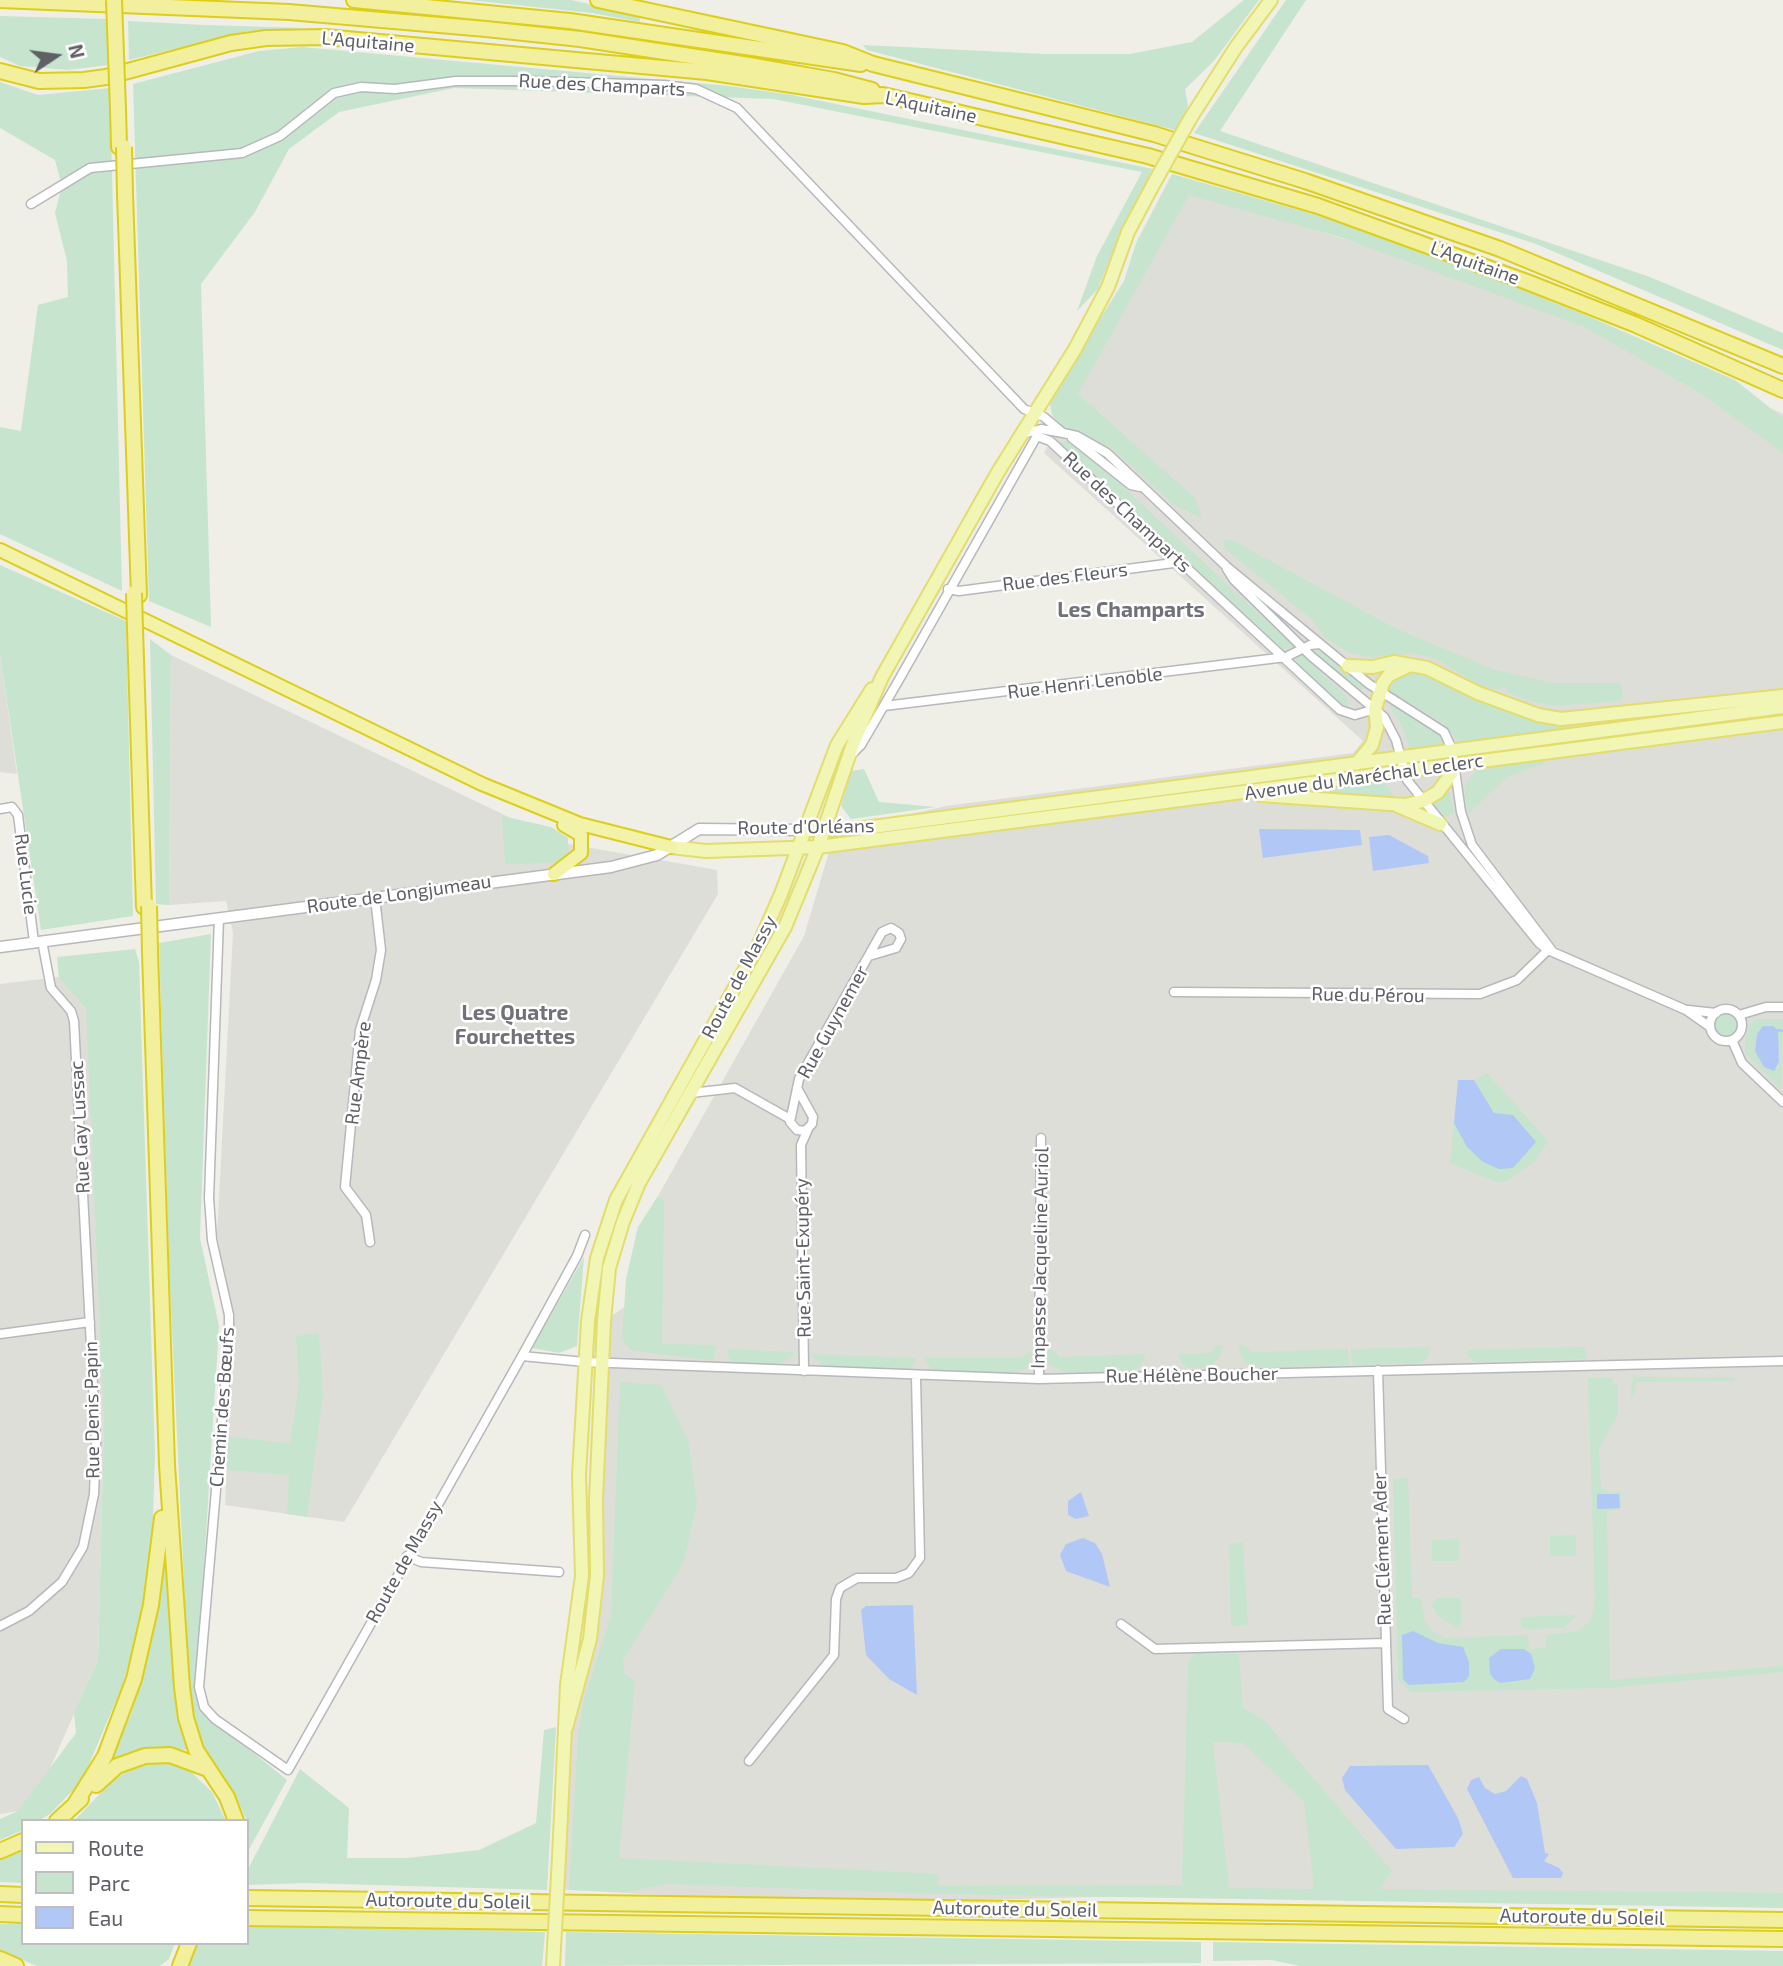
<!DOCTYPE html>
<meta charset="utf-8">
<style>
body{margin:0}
#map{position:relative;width:1783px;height:1966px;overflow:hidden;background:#efefe7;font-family:"Exo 2",sans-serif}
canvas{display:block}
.legend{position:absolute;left:21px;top:1819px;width:228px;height:126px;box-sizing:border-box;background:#fff;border:2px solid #bfbfc2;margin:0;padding:9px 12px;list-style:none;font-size:21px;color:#5f6066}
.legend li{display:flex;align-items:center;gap:14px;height:35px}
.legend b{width:35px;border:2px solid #bfbfc2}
.north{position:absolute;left:21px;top:21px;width:70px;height:70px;-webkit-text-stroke:5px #fff;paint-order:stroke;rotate:77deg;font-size:19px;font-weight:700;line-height:28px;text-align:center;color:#5f6066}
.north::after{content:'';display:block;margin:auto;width:24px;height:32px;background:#5f6066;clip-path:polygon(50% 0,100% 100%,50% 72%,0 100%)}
</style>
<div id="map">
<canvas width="1783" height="1966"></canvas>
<ul class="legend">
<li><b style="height:9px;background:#f1f6b5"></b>Route</li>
<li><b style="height:19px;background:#c7e4ce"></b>Parc</li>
<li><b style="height:19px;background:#b1c7f6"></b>Eau</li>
</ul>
<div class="north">N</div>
</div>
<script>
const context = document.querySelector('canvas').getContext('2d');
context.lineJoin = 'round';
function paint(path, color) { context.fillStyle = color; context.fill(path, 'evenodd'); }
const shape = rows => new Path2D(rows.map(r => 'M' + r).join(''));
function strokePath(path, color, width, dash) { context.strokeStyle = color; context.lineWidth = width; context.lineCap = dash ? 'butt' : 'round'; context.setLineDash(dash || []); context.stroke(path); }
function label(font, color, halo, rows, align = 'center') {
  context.font = font + ' "Exo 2",sans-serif'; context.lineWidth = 5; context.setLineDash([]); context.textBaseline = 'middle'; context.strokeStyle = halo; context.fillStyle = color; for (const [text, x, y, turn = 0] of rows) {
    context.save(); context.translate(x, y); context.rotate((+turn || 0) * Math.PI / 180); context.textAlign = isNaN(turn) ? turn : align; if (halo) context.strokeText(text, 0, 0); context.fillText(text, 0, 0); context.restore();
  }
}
paint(shape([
 [1193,187,1231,205,1465,275,1783,414,1783,1898,1217,1894,942,1901,680,1896,554,1889,566,1728,590,1639,604,1321,647,1292,658,1196,804,936,835,832,946,806,1353,753,1363,741,1044,453],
 [0,654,17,774,0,772],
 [171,655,563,843,717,870,718,894,344,1522,225,1505,233,1334,217,1235,233,933,226,901,169,905],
 [116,970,98,1660,32,1809,0,1814,0,984]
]), '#deded9');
paint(shape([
 [469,0,571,0,639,15,640,22,592,13],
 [1244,0,1259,0,1214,61,1185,89,1188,106,1183,121,1175,130,867,50,863,45,1044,54,1130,54,1192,42],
 [1286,0,1306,0,1220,131,1650,277,1783,333,1783,350,1536,244,1194,133],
 [0,16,107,19,109,65,68,70,20,66,0,57],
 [128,21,204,25,304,28,248,31,129,60],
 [302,47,729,86,792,95,1153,169,1121,231,1098,289,1077,311,1097,256,1142,172,773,99,454,88,339,112,289,149,255,212,201,284,211,627,149,601,133,84,259,51],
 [0,82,38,95,110,88,122,591,0,534,0,427,21,431,38,305,68,297,67,261,55,213,62,186,55,160,0,128],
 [1172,174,1316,215,1448,260,1590,317,1735,380,1783,418,1783,453,1702,394,1584,327,1343,238,1189,195,1078,394,1195,498,1202,518,1174,505,1113,449,1061,424,1052,415,1050,404,1055,389,1124,281,1136,243],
 [1057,440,1064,443,1066,440,1085,451,1294,647,1283,650],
 [1230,539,1395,628,1492,669,1552,683,1621,683,1623,697,1621,701,1555,706,1530,701,1506,692,1508,689,1502,687,1501,690,1483,687,1436,659,1413,653,1371,657,1350,653,1325,638,1314,621,1225,549,1223,541],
 [0,565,126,621,133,916,41,930,0,654],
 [150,639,171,655,169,905,156,904],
 [1310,649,1327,653,1364,687,1360,691,1336,670,1322,663],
 [1302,655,1348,698,1350,711,1345,710,1296,661,1296,657],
 [1413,673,1431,678,1516,716,1553,724,1572,724,1572,728,1458,742,1444,724,1388,690,1399,677],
 [1391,705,1440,735,1446,745,1411,750,1399,720,1389,706],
 [1543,760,1543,764,1506,777,1468,814,1464,786,1476,771],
 [864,769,879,802,936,807,851,819,841,806,851,771],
 [1382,779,1395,797,1331,794,1329,791,1331,787],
 [1448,787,1454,812,1444,818,1431,802],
 [502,816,551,827,568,838,568,858,553,863,505,864],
 [211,934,200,1238,219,1326,196,1694,199,1709,287,1780,247,1853,247,1821,232,1789,198,1740,190,1710,169,1265,159,943],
 [135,949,139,962,155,1455,152,1548,145,1602,123,1684,82,1781,50,1814,38,1821,23,1821,23,1830,0,1840,0,1819,18,1811,76,1733,74,1713,98,1660,104,1422,86,1008,59,978,57,957],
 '1715 1025a11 11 0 1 1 22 0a11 11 0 1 1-22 0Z',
 [1756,1019,1783,1019,1782,1090,1745,1053,1745,1040,1750,1024],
 [1757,1034,1780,1050,1778,1069,1755,1051],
 [1487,1073,1548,1141,1535,1161,1507,1181,1498,1183,1450,1163,1454,1123,1467,1147,1483,1162,1494,1113,1474,1080],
 [658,1196,664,1201,662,1344,716,1345,714,1361,631,1350,622,1340,626,1279,638,1227],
 [584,1257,577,1346,559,1353,532,1348],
 [319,1333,323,1394,307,1517,287,1514,289,1475,226,1470,228,1437,290,1443,299,1385,296,1336],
 [1217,1345,1223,1345,1220,1357,1209,1368,1187,1368,1179,1359,1179,1354,1210,1353],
 [1238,1345,1244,1345,1252,1352,1348,1349,1349,1365,1253,1368,1244,1362],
 [1431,1347,1427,1358,1421,1363,1352,1365,1351,1349],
 [1578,1347,1585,1347,1586,1359,1477,1362,1468,1357,1467,1350],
 [727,1349,795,1352,786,1361,772,1365,731,1364],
 [1033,1350,1027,1368,1012,1374,932,1372,925,1358,1021,1358],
 [1045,1350,1052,1350,1060,1357,1145,1354,1144,1360,1139,1368,1129,1371,1065,1373,1049,1364],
 [810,1354,916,1358,911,1370,825,1367],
 [1633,1377,1734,1377,1735,1381,1636,1382,1635,1394,1630,1399],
 [1588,1378,1613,1378,1613,1384,1618,1384,1618,1414,1599,1449,1601,1487,1608,1492,1621,1492,1621,1510,1607,1511,1610,1680,1783,1666,1783,1672,1607,1688,1411,1692,1398,1680,1393,1479,1408,1478,1412,1598,1420,1598,1425,1620,1430,1630,1445,1638,1528,1635,1529,1649,1546,1648,1546,1635,1578,1631,1591,1620,1595,1603],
 [620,1382,661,1385,688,1440,697,1503,683,1564,623,1660,625,1675,635,1681,619,1858,938,1874,938,1886,1182,1885,1188,1661,1196,1653,1239,1654,1243,1708,1263,1719,1392,1871,1380,1889,1783,1893,1783,1908,937,1894,668,1884,625,1892,569,1890,578,1735,584,1700,611,1616],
 [1213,1742,1244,1743,1304,1802,1314,1889,1229,1888],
 [1576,1535,1576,1556,1550,1556,1550,1536],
 [1459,1539,1459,1561,1432,1561,1432,1540],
 [1243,1542,1248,1625,1231,1626,1229,1544],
 [166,1554,187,1750,158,1747,134,1751,109,1763,131,1714,144,1671],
 [1437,1598,1461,1598,1461,1622,1458,1628,1437,1615,1432,1605],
 [1578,1615,1564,1628,1527,1629,1522,1627,1520,1617],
 [556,1727,547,1890,305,1883,247,1885,247,1871,300,1769,349,1808,347,1858,407,1858,479,1850,536,1823,544,1730],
 [167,1762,188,1769,212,1792,226,1821,74,1821,113,1780,136,1766],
 [23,1850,23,1883,0,1882,0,1859],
 [0,1924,23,1924,23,1943,175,1943,169,1959,160,1966,37,1966,0,1951],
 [247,1924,545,1932,542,1966,186,1966,196,1945,247,1943],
 [566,1932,1201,1942,1201,1963,565,1966],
 [1213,1942,1783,1951,1783,1966,1300,1966,1272,1960,1213,1961]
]), '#c7e4ce');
paint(shape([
 [1259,829,1360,830,1362,845,1263,858],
 [1389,835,1428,856,1429,863,1373,871,1369,837],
 [1763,1026,1773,1026,1778,1030,1779,1062,1774,1071,1764,1067,1755,1051,1757,1034],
 [1458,1080,1474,1080,1494,1113,1513,1115,1536,1142,1513,1168,1499,1169,1483,1162,1467,1147,1454,1123],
 [1081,1492,1089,1516,1076,1519,1068,1515,1068,1501],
 [1597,1494,1619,1494,1620,1508,1597,1509],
 [1083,1538,1095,1543,1102,1554,1110,1587,1066,1571,1060,1555,1066,1544],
 [913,1605,917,1695,889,1679,866,1655,861,1610,866,1606],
 [1413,1631,1438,1643,1463,1647,1469,1662,1469,1676,1464,1682,1409,1685,1403,1679,1402,1635],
 [1501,1649,1524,1649,1531,1654,1535,1668,1530,1679,1500,1683,1494,1679,1490,1674,1489,1658],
 [1428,1765,1458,1818,1463,1834,1454,1847,1396,1849,1345,1790,1342,1778,1350,1766],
 [1521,1776,1527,1779,1537,1803,1545,1853,1549,1854,1544,1861,1559,1868,1563,1873,1561,1878,1513,1878,1467,1789,1471,1780,1479,1777,1485,1788,1495,1794,1506,1791]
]), '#b1c7f6');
strokePath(shape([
 [1778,1030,1783,1031]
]), '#b1c7f6', 2.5);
const minor = shape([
 [31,204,90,168,242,153,280,136,334,93,361,87,395,89,456,81,532,81,664,85,696,89,737,108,1024,409,1044,417,1063,433],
 [1023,434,1041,429,1063,433,1077,436,1107,453,1226,566,1369,684,1444,732,1452,749,1461,812,1472,845,1553,952],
 [1037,436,1050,441,1340,710,1355,715,1375,709],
 [1072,438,1131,485,1140,487],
 [1227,569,1234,580,1311,656,1384,717,1396,740,1407,780,1539,943,1548,950,1686,1010,1710,1027],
 [948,589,959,591,1181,562],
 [884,706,1286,657,1310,645,1320,644],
 [851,755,861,745,900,678,1038,434],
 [0,809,12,807,18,815,34,942],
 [219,918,209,1198,212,1240,229,1315,229,1339,199,1687,204,1707,215,1719,288,1770,522,1356,577,1256,585,1235],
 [1174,992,1480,994,1517,980,1548,950],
 '1710 1025a16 16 0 1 1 32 0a16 16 0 1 1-32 0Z',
 [1688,1010,1716,1013],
 [1739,1015,1766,1007,1783,1007],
 [1732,1040,1742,1063,1783,1102],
 [797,1088,813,1117,812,1124,805,1131,797,1130,790,1122,799,1079,882,932,891,928,899,933,901,939,896,948,869,956],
 [691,1093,735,1088,790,1119],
 [370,1242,366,1215,345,1187,360,1030,376,980,381,950,375,898],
 [0,1334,90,1322],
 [522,1356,585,1362,1039,1379,1783,1361],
 [1378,1370,1388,1709,1404,1719],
 [804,1371,801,1145,808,1129],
 [1039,1379,1041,1138],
 [407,1556,421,1562,559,1572],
 [1121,1624,1155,1649,1385,1643],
 [0,1626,29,1611,62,1582,83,1547,94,1494,96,1443,74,1021,71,1011,51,988,42,941],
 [749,1761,834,1655,836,1599,840,1588,857,1578,896,1578,909,1573,920,1558,916,1377]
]);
const tertiary = shape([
 [0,947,611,867,657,855,699,829,803,830]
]);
const primary = shape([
 [1190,119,1236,47,1271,0],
 [1348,666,1373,667,1394,662,1427,668,1478,693,1538,715,1561,719,1783,696],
 [1356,764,1372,745,1377,727,1375,709,1383,683,1389,675,1410,665],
 [1260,795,1405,805,1423,801,1438,792,1451,774,1453,765],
 [1398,806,1440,824],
 [803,830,857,829,1783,707],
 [671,847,706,851,818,847,1783,722],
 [566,1728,590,1639,597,1575,596,1499,604,1321,609,1268,623,1222,639,1183,785,927,818,847,854,741,882,677,998,472,1075,349,1108,287,1128,232,1153,185],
 [559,1857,567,1685,582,1576,579,1475,588,1321,597,1258,616,1200,758,946,781,894,837,745,872,689]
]);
const trunk = shape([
 [0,550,482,784,580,824,671,847],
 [554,874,581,853,581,835,564,825]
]);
const motorway = shape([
 [0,0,289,12,486,29,580,39,749,65,834,80,872,90],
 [354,0,570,21,861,64],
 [598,0,843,52,873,64,1154,134,1305,181,1500,249,1783,366],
 [0,71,39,81,84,80,106,77,231,43,266,38,325,37,707,72,864,96,883,95,1148,156,1318,206,1527,282,1634,324,1783,390],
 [118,109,119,147],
 [125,194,139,595],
 [135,629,144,907],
 [150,952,167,1465,182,1687,186,1718,196,1750,227,1797,236,1821],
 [96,1785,117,1766,145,1756,170,1755,205,1768],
 [75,1804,105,1756,134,1679,151,1605,162,1518],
 [57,1821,81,1799],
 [0,1851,23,1841],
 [0,1894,23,1895],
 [247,1898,1783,1920],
 [0,1914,23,1915],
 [247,1918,1783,1939],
 [0,1959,16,1966],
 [180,1966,189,1943]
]);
strokePath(minor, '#b7b8bc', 11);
strokePath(tertiary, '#b7b8bc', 13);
strokePath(primary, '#e2dd6d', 16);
strokePath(trunk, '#ddce1a', 16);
strokePath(motorway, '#ddce1a', 18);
strokePath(minor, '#fff', 8);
strokePath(tertiary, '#fff', 10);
strokePath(primary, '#f1f6b5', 12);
strokePath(trunk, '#f2f3a8', 12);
strokePath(motorway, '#f2f09c', 14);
const primaryBridge = shape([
 [1153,185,1190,119],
 [553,1966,559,1857]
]);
const motorwayBridge = shape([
 [114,0,118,109],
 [124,147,125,194],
 [134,593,135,629],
 [149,906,150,952]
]);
strokePath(primaryBridge, '#e2dd6d', 16, []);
strokePath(motorwayBridge, '#ddce1a', 18, []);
strokePath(primaryBridge, '#f1f6b5', 12);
strokePath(motorwayBridge, '#f2f09c', 14);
label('19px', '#5f6066', '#fff', [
 ["L'Aquitaine",368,42,5],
 ["Rue des Champarts",602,85,3],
 ["L'Aquitaine",931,107,12],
 ["L'Aquitaine",1475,263,20],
 ["Rue des Champarts",1127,512,43],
 ["Rue des Fleurs",1065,577,-7],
 ["Rue Henri Lenoble",1085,683,-7],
 ["Avenue du Maréchal Leclerc",1364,777,-8],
 ["Route d'Orléans",806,827,-1],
 ["Rue Lucie",26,874,83],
 ["Route de Longjumeau",399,894,-8],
 ["Route de Massy",739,977,-62],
 ["Rue du Pérou",1368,995,1],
 ["Rue Guynemer",833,1022,-61],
 ["Rue Ampère",358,1073,-83],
 ["Rue Gay Lussac",80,1127,-93],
 ["Rue Saint-Exupéry",803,1258,-91],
 ["Impasse Jacqueline Auriol",1040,1258,-89],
 ["Rue Hélène Boucher",1192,1375,-1],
 ["Chemin des Bœufs",222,1407,-86],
 ["Rue Denis Papin",92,1410,-91],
 ["Rue Clément Ader",1382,1549,-92],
 ["Route de Massy",404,1562,-61],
 ["Autoroute du Soleil",448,1901,1],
 ["Autoroute du Soleil",1015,1909,1],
 ["Autoroute du Soleil",1582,1917,1]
]);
label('bold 21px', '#707278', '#fff', [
 ["Les Champarts",1131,610],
 ["Les Quatre",515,1013],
 ["Fourchettes",515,1037]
]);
</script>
